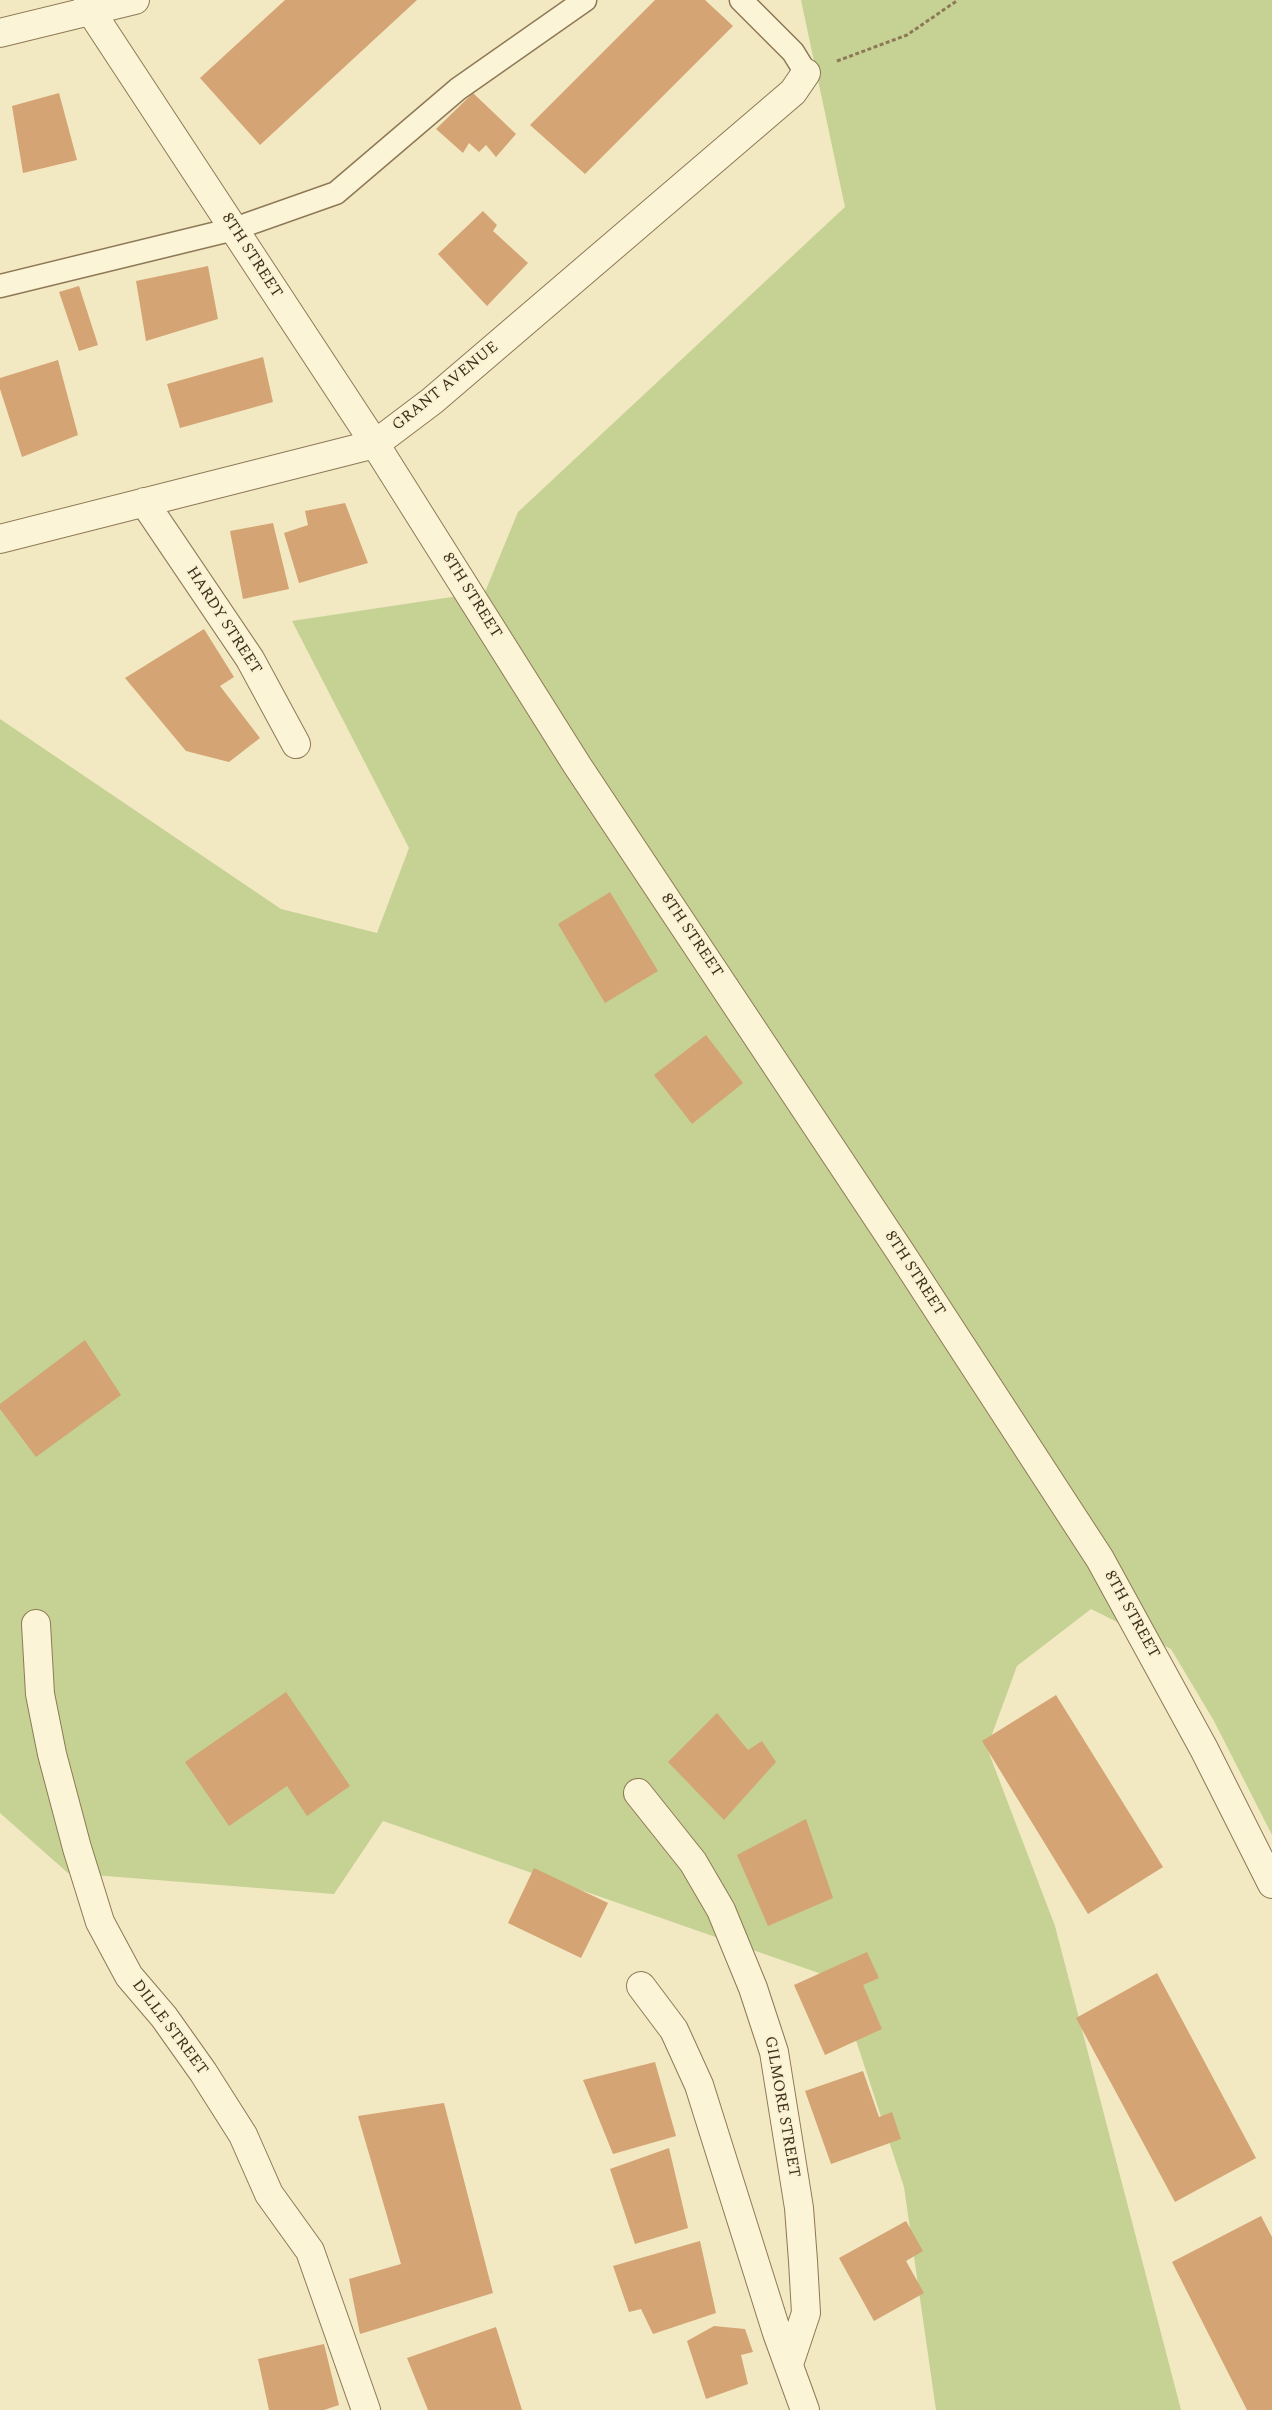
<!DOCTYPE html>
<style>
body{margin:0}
canvas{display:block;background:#f2e8c2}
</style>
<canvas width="1272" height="2410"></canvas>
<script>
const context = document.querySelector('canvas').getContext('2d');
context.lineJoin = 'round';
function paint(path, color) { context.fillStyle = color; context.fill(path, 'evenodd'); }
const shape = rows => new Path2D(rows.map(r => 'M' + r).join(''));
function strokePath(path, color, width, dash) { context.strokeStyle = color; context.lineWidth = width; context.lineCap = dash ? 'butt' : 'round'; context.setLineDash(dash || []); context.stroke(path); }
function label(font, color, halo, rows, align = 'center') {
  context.font = font + ' Spectral,serif'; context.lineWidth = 4; context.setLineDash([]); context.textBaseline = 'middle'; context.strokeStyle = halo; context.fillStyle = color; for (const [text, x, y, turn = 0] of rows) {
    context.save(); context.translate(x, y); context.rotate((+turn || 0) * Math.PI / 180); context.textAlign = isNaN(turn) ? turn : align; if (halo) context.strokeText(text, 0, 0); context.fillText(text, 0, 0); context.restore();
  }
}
paint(shape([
 [801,0,1272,0,1272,1835,1214,1721,1171,1649,1091,1609,1017,1666,987,1748,1055,1926,1181,2410,936,2410,904,2187,836,1979,383,1821,334,1894,68,1873,0,1813,0,719,281,909,377,933,409,848,292,621,485,592,518,512,845,207]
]), '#c5d294');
paint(shape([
 [285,0,417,0,260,145,200,78],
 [655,0,705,0,733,26,585,174,530,125],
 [59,93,77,160,23,173,12,106],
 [473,93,516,134,496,157,486,145,479,152,469,143,463,153,436,129],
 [483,211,497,225,493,231,528,263,487,306,438,254],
 [208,266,218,319,146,341,136,281],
 [79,286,98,345,79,351,59,292],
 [263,357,273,402,180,428,167,384],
 [58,360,78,435,22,457,0,389,0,378],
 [345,503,368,563,299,583,284,533,308,525,305,511],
 [273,523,289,589,243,599,230,531],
 [204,629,234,677,220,686,260,738,229,762,186,751,125,678],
 [610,892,658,971,605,1003,558,924],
 [706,1035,743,1083,692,1124,654,1075],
 [85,1340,121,1395,36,1457,0,1409,0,1404],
 [286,1692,350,1786,307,1816,287,1786,229,1826,185,1762],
 [1056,1695,1163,1867,1088,1914,982,1741],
 [717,1713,748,1750,762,1741,776,1762,724,1820,668,1762],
 [806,1819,833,1898,768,1926,737,1855],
 [534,1868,608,1903,581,1958,508,1923],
 [867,1952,879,1978,863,1985,882,2029,825,2055,794,1985],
 [1157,1973,1256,2158,1175,2202,1076,2018],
 [655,2062,676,2136,613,2154,583,2080],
 [863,2071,879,2117,892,2112,901,2139,831,2164,805,2091],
 [444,2103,493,2293,360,2334,349,2279,401,2264,358,2116],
 [669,2148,688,2228,635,2244,610,2169],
 [1261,2216,1272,2237,1272,2410,1247,2410,1172,2262],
 [906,2221,923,2251,906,2261,924,2293,874,2321,839,2258],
 [700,2241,716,2313,653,2334,641,2309,629,2312,613,2266],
 [714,2326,745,2329,753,2352,741,2355,748,2384,706,2399,687,2341],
 [496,2327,522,2410,428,2410,407,2358],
 [324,2344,339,2405,324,2410,269,2410,258,2359]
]), '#d4a474');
const lane = shape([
 [741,0,793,52,806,73],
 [0,286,234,229,336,193,458,89,585,0]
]);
const street = shape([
 [88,0,90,10,375,444,577,765,901,1253,1100,1559,1204,1749,1272,1884],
 [0,33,135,0],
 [144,502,250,659,296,744],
 [0,539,375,444,432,401,793,92,806,73],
 [36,1624,40,1694,52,1754,77,1848,100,1922,129,1976,164,2017,203,2072,243,2135,269,2194,310,2251,366,2410],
 [638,1793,693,1862,721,1910,753,1988,774,2052,799,2208,803,2261,806,2313,789,2364],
 [641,1986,674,2030,699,2085,777,2333,805,2410]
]);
strokePath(lane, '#8e7957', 25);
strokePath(street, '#8e7957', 30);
strokePath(shape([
 [837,61,907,35,958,0]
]), '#8e7957', 3, [4, 2.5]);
strokePath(lane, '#fcf4d6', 22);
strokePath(street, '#fcf4d6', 28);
label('16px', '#3d2f1d', '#f9f1d2', [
 ["8TH STREET",251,256,57],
 ["GRANT AVENUE",446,387,-39],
 ["8TH STREET",471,596,58],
 ["HARDY STREET",223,621,57],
 ["8TH STREET",691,936,56],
 ["8TH STREET",914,1274,57],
 ["8TH STREET",1131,1615,61],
 ["DILLE STREET",169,2028,53],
 ["GILMORE STREET",781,2107,80]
]);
</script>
